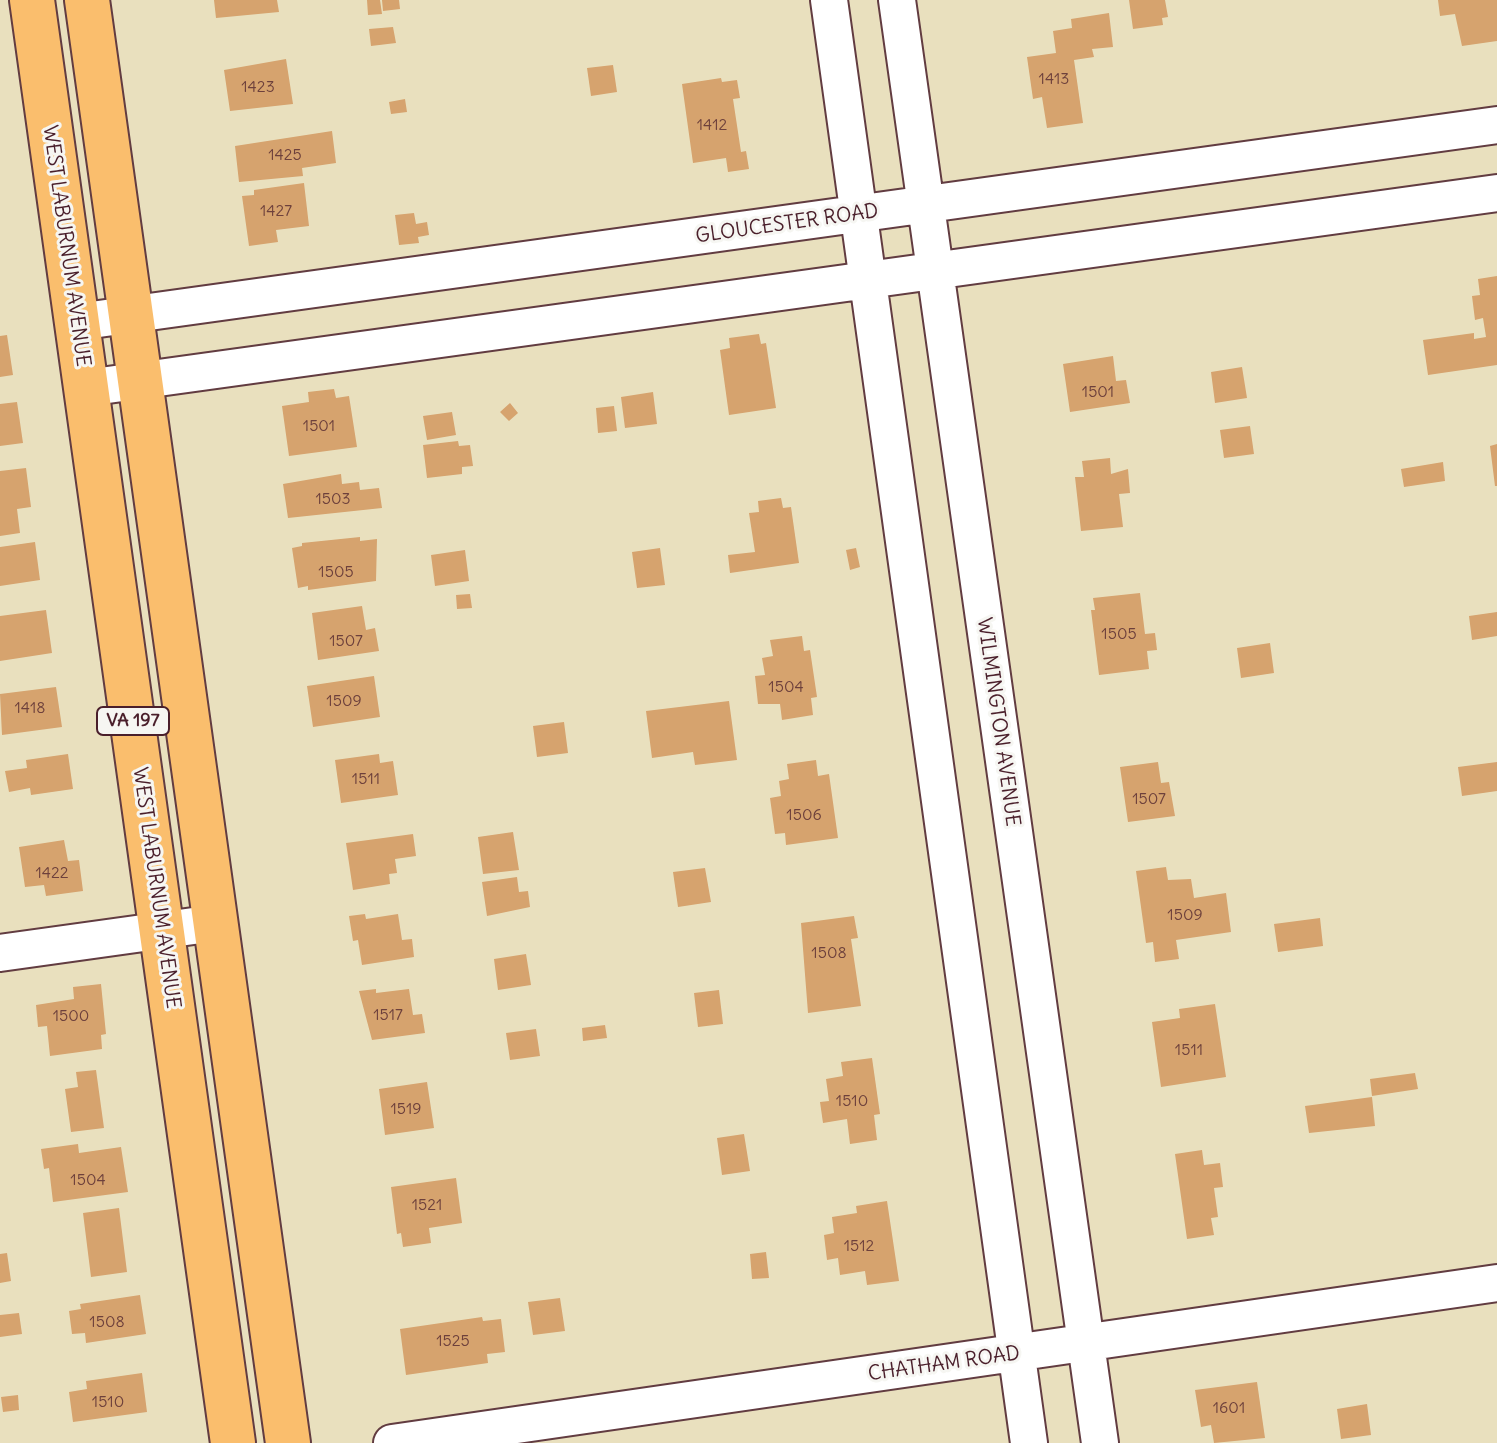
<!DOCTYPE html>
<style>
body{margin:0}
canvas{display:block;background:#e9e0be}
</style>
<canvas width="1497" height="1443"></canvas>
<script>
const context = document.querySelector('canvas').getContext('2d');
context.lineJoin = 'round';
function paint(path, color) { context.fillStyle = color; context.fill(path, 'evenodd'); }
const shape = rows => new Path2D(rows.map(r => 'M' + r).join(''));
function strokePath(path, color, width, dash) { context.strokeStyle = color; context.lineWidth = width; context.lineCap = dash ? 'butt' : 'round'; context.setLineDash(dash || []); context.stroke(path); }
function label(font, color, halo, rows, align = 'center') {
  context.font = font + ' Delius,sans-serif'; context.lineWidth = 6; context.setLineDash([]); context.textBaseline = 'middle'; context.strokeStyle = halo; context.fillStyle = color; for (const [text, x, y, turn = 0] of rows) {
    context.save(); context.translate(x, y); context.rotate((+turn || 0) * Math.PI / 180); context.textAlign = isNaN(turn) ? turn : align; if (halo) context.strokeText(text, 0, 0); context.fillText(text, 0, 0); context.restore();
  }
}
paint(shape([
 [214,0,277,0,279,12,216,18],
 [367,0,380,0,382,14,368,15],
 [382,0,399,0,400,9,383,11],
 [1129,0,1165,0,1168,17,1162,18,1163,25,1133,29],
 [1438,0,1497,0,1497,41,1462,46,1455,14,1440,16],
 [1109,13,1113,47,1092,49,1094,57,1074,60,1083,123,1047,128,1042,97,1033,99,1027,57,1056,53,1053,31,1072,28,1071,19],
 [393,27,396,43,371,46,369,29],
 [286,59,293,104,230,111,224,70],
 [613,65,617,92,591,96,587,68],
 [721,78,722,82,737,80,740,98,733,99,741,152,746,151,749,169,728,172,726,158,693,163,682,84],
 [405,99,407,112,391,114,389,102],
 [332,131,336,163,302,168,303,176,239,182,235,146],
 [304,183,309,226,276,230,278,242,249,246,242,196,254,195,254,190],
 [414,213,416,224,427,222,429,235,418,237,419,243,399,245,395,215],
 [1497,276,1497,365,1428,375,1423,340,1474,333,1474,339,1486,337,1483,318,1475,320,1472,296,1480,295,1478,279],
 [759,334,761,344,766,343,776,408,729,415,720,350,730,348,729,338],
 [7,335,13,375,0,377,0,336],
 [1113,356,1116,381,1126,380,1130,403,1070,412,1063,364],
 [1242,367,1247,398,1215,403,1211,372],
 [334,389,336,398,349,396,357,447,289,456,282,406,309,402,308,392],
 [653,392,657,424,625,428,621,397],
 [17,402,23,443,0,446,0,404],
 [510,403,518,413,509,421,500,412],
 [614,406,617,431,598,433,596,408],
 [452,412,456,435,427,440,423,416],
 [1250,426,1254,454,1224,458,1220,430],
 [458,441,459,446,470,445,473,466,462,467,462,474,427,478,423,445],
 [1497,444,1497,486,1495,486,1490,446],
 [1110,458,1111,474,1128,469,1130,493,1119,494,1123,527,1081,531,1075,477,1084,477,1082,461],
 [1443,462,1445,481,1404,487,1401,469],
 [26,468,31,507,17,509,20,533,0,536,0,471],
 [341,474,342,484,359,482,360,490,379,488,382,508,288,518,283,484],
 [781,498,783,508,791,507,799,563,730,573,728,555,755,552,749,513,759,512,758,501],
 [360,537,360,541,377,539,376,581,308,590,308,586,298,588,292,548,302,546,302,543],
 [35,542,40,580,0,586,0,547],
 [660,548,665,585,637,588,632,552],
 [856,548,860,567,850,570,846,550],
 [465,550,469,581,435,586,431,555],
 [1140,593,1145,634,1155,633,1157,650,1147,651,1149,669,1099,675,1091,610,1095,610,1093,598],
 [470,594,472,608,457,609,456,595],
 [362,606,366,630,375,628,379,651,318,660,312,613],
 [46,610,52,653,0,661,0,616],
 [1497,612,1497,636,1472,640,1469,616],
 [802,636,804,651,810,650,817,697,811,698,813,715,782,720,780,704,758,704,755,676,765,675,762,658,773,656,770,640],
 [1270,643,1274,673,1241,678,1237,648],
 [374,676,380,717,313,727,307,686],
 [56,687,62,727,2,735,0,694],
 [729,701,737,760,695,765,693,752,652,758,646,711],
 [564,722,568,753,537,757,533,726],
 [68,754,73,789,31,795,30,788,9,792,5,771,27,768,26,760],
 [379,754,380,763,393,761,398,795,341,803,335,760],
 [816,760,818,776,829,774,838,838,786,845,785,833,775,834,770,798,781,796,779,781,789,779,787,764],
 [1158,762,1161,783,1169,782,1175,816,1128,822,1120,767],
 [1497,762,1497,791,1462,796,1458,767],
 [513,832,519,870,483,874,478,837],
 [413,834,416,856,395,859,397,873,389,874,390,884,353,890,346,843],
 [64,840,68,861,79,860,83,891,46,896,44,885,25,887,19,847],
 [1166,867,1168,880,1191,879,1194,898,1226,893,1231,932,1176,940,1179,959,1155,962,1153,942,1146,943,1136,871],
 [705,868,711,902,678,907,673,872],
 [517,877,519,892,528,891,530,907,487,916,482,882],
 [365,914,366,919,398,914,402,940,412,939,414,957,362,965,358,940,353,941,349,916],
 [854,916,858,938,851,939,861,1006,808,1013,801,923],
 [1320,918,1323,946,1278,952,1274,924],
 [526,954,531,985,498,990,494,959],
 [101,984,106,1034,101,1035,102,1049,50,1056,47,1026,38,1027,36,1005,74,999,73,987],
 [376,989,376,993,409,989,413,1015,422,1014,425,1033,372,1040,359,991],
 [719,990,723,1024,698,1027,694,993],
 [1215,1004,1226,1077,1161,1087,1152,1022,1180,1018,1179,1009],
 [605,1025,607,1038,583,1041,582,1028],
 [536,1029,540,1056,510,1060,506,1033],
 [872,1058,880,1114,874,1115,877,1140,850,1144,847,1119,823,1123,820,1102,829,1101,826,1079,843,1076,841,1062],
 [96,1070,104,1128,71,1132,65,1089,78,1087,76,1072],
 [1415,1073,1418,1089,1372,1096,1370,1079],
 [427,1082,434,1128,385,1135,379,1089],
 [1372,1097,1375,1126,1309,1133,1305,1106],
 [744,1134,750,1171,722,1175,717,1138],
 [78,1144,79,1153,121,1147,128,1192,53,1202,49,1168,44,1169,41,1149],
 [1202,1150,1204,1165,1220,1163,1223,1187,1214,1188,1218,1217,1211,1218,1214,1235,1187,1239,1175,1154],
 [456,1178,462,1223,429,1228,431,1243,403,1247,401,1233,397,1234,391,1187],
 [887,1201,899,1281,867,1285,865,1271,840,1275,838,1258,827,1260,824,1235,834,1233,832,1217,857,1213,856,1206],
 [119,1208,127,1272,91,1277,83,1213],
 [766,1252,769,1278,752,1279,750,1254],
 [7,1253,11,1281,0,1283,0,1254],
 [140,1295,146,1334,86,1343,85,1333,72,1334,69,1311,81,1309,80,1304],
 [560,1298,565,1331,533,1335,528,1302],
 [19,1313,22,1334,0,1337,0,1315],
 [482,1317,483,1321,501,1319,505,1352,487,1354,488,1363,406,1375,400,1329],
 [142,1373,147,1412,73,1422,69,1392,87,1389,86,1381],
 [1257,1382,1265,1438,1214,1443,1211,1425,1201,1427,1195,1390],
 [18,1395,19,1410,3,1412,1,1397],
 [1367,1404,1371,1435,1341,1439,1337,1409]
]), '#d6a36e');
const street = shape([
 [829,0,1029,1443],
 [897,0,1100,1443],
 [77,322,1497,125],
 [86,388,1497,193],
 [0,953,215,923],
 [392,1443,1497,1283]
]);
const primary = shape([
 [32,0,233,1443],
 [87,0,288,1443]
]);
strokePath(street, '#623c41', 40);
strokePath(primary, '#623c41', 48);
strokePath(street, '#fff', 36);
strokePath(primary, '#fabe6d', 44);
label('16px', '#6d403c', null, [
 ["1413",1054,79],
 ["1423",258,87],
 ["1412",712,125],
 ["1425",285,155],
 ["1427",276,211],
 ["1501",1098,392],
 ["1501",319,426],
 ["1503",333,499],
 ["1505",336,572],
 ["1505",1119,634],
 ["1507",346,641],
 ["1504",786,687],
 ["1509",344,701],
 ["1418",30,708],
 ["1511",366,779],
 ["1507",1149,799],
 ["1506",804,815],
 ["1422",52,873],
 ["1509",1185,915],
 ["1508",829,953],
 ["1517",388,1015],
 ["1500",71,1016],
 ["1511",1189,1050],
 ["1510",852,1101],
 ["1519",406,1109],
 ["1504",88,1180],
 ["1521",427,1205],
 ["1512",859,1246],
 ["1508",107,1322],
 ["1525",453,1341],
 ["1510",108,1402],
 ["1601",1229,1408]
]);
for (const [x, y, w] of [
 [133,721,72]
]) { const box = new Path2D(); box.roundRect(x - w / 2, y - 14, w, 28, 6); context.fillStyle = '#f6f6f2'; context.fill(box); strokePath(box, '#4a1f2b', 2); }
label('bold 18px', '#4a1f2b', null, [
 ["VA 197",133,721]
]);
label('20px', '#4a1f2b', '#f6f6f2', [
 ["GLOUCESTER ROAD",787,224,-8],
 ["WEST LABURNUM AVENUE",66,246,82],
 ["WILMINGTON AVENUE",998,722,82],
 ["WEST LABURNUM AVENUE",156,888,82],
 ["CHATHAM ROAD",944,1364,-8]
]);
</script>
